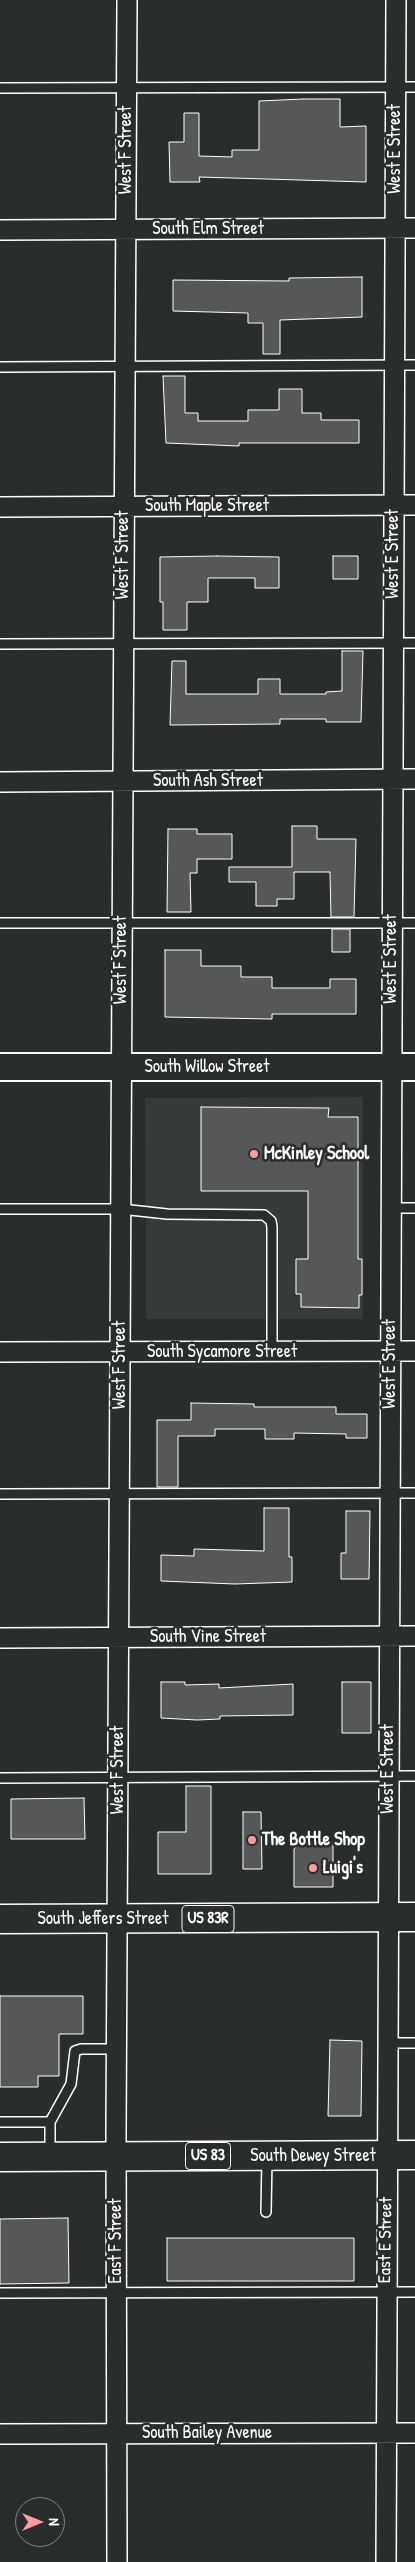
<!DOCTYPE html>
<style>
body{margin:0}
#map{position:relative;width:415px;height:2562px;overflow:hidden;background:#2a2d2e;font-family:"Patrick Hand",sans-serif}
canvas{display:block}
.north{position:absolute;left:15px;top:2497px;width:50px;height:50px;box-sizing:border-box;background:#2a2d2e;border:1px solid #7f8182;border-radius:50%;rotate:90deg;font-size:14px;font-weight:700;line-height:20px;text-align:center;color:#fff}
.north::after{content:'';display:block;margin:auto;width:18px;height:22px;background:#ff9aa2;clip-path:polygon(50% 0,100% 100%,50% 72%,0 100%)}
</style>
<div id="map">
<canvas width="415" height="2562"></canvas>
<div class="north">N</div>
</div>
<script>
const context = document.querySelector('canvas').getContext('2d');
context.lineJoin = 'round';
function paint(path, color) { context.fillStyle = color; context.fill(path, 'evenodd'); }
const shape = rows => new Path2D(rows.map(r => 'M' + r).join(''));
function strokePath(path, color, width, dash) { context.strokeStyle = color; context.lineWidth = width; context.lineCap = dash ? 'butt' : 'round'; context.setLineDash(dash || []); context.stroke(path); }
function label(font, color, halo, rows, align = 'center') {
  context.font = font + ' "Patrick Hand",sans-serif'; context.lineWidth = 5; context.setLineDash([]); context.textBaseline = 'middle'; context.strokeStyle = halo; context.fillStyle = color; for (const [text, x, y, turn = 0] of rows) {
    context.save(); context.translate(x, y); context.rotate((+turn || 0) * Math.PI / 180); context.textAlign = isNaN(turn) ? turn : align; if (halo) context.strokeText(text, 0, 0); context.fillText(text, 0, 0); context.restore();
  }
}
paint(shape([
 [363,1097,363,1319,146,1319,145,1098]
]), '#373a3b');
const building = shape([
 [304,99,340,99,340,127,366,126,366,182,199,177,200,182,170,182,169,142,184,142,184,113,199,113,199,156,232,157,232,150,259,150,259,101,304,99],
 [362,277,362,317,280,320,280,354,263,354,263,323,248,323,248,313,173,311,173,280,289,281,289,278,362,277],
 [163,376,185,376,185,413,198,413,198,421,248,421,248,410,279,410,279,389,302,389,302,413,321,413,321,420,359,420,359,443,239,443,239,446,166,443,163,376],
 [217,556,279,557,279,588,255,588,255,578,208,578,208,602,187,602,187,630,163,630,163,602,160,602,160,557,217,556],
 [333,556,358,556,358,579,333,579,333,556],
 [342,651,363,651,361,722,326,722,326,719,280,719,280,724,170,725,172,661,186,661,186,694,258,694,258,679,280,679,280,694,326,694,326,692,342,691,342,651],
 [292,826,317,826,317,839,356,839,354,917,331,917,330,872,294,872,294,899,277,899,277,906,256,906,256,882,229,882,229,867,292,867,292,826],
 [168,829,197,829,197,834,232,834,232,859,197,859,197,873,190,873,191,912,167,912,168,829],
 [332,929,350,929,350,952,332,952,332,929],
 [165,950,201,950,201,966,241,966,241,977,272,977,272,988,330,988,330,979,356,979,356,1014,272,1014,272,1019,165,1017,165,950],
 [201,1107,329,1108,328,1117,358,1117,358,1259,362,1259,362,1295,359,1295,359,1308,301,1307,301,1294,296,1294,296,1259,308,1259,308,1191,201,1191,201,1107],
 [191,1403,254,1404,254,1407,336,1407,336,1414,367,1414,367,1438,346,1438,346,1434,294,1433,294,1439,265,1439,265,1429,215,1429,215,1436,178,1436,178,1487,157,1487,157,1420,191,1420,191,1403],
 [264,1508,289,1508,289,1557,292,1557,292,1582,235,1584,161,1581,161,1555,194,1556,194,1549,264,1551,264,1508],
 [346,1511,370,1511,369,1579,341,1579,341,1553,346,1553,346,1511],
 [161,1682,185,1682,185,1685,219,1684,219,1688,293,1684,293,1715,220,1716,220,1719,197,1720,161,1718,161,1682],
 [342,1682,371,1682,371,1733,342,1733,342,1682],
 [186,1786,211,1786,211,1874,158,1874,158,1832,186,1832,186,1786],
 [84,1798,85,1839,11,1839,11,1799,84,1798],
 [243,1812,261,1812,262,1869,243,1869,243,1812],
 [301,1842,333,1842,333,1887,294,1887,294,1849,301,1842],
 [0,1996,83,1996,83,2034,59,2034,59,2076,38,2076,38,2087,0,2087,0,1996],
 [330,2040,362,2041,361,2116,328,2116,330,2040],
 [68,2218,69,2283,0,2284,0,2219,68,2218],
 [167,2238,354,2238,354,2281,167,2281,167,2238]
]);
paint(building, '#555758');
strokePath(building, '#fff', 1);
const service = shape([
 [0,88,415,87],
 [0,367,415,365],
 [0,644,415,643],
 [0,923,415,923],
 [390,1208,415,1208],
 [0,1209,121,1209,167,1214,264,1215,271,1221,272,1227,272,1352],
 [0,1494,415,1493],
 [0,1778,415,1776],
 [387,2043,415,2043],
 [0,2122,50,2122,71,2084,75,2051,81,2049,117,2049],
 [50,2154,50,2122],
 [266,2212,267,2158],
 [0,2293,415,2292]
]);
const minor = shape([
 [0,230,415,228],
 [0,507,415,505],
 [0,782,415,779],
 [0,1352,415,1351],
 [0,1638,415,1636],
 [0,2434,415,2433],
 [117,2562,116,2129,127,0],
 [386,2562,396,0]
]);
const secondary = shape([
 [0,1067,415,1067]
]);
const trunk = shape([
 [0,1919,415,1917],
 [0,2157,415,2155]
]);
strokePath(service, '#fff', 12);
strokePath(minor, '#fff', 22);
strokePath(secondary, '#fff', 30);
strokePath(trunk, '#fff', 31);
strokePath(service, '#2a2d2e', 9);
strokePath(minor, '#2a2d2e', 19);
strokePath(secondary, '#2a2d2e', 26);
strokePath(trunk, '#2a2d2e', 28);
for (const [x, y, r, color] of [
 [254,1154,5,"#ff9aa2"],
 [252,1840,5,"#ff9aa2"],
 [313,1868,5,"#ff9aa2"]
]) { const dot = new Path2D(); dot.arc(x, y, r, 0, 2 * Math.PI); context.fillStyle = color; context.fill(dot); strokePath(dot, '#2a2d2e', 2); }
for (const [x, y, w] of [
 [208,1919,52],
 [208,2156,45]
]) { const box = new Path2D(); box.roundRect(x - w / 2, y - 13.5, w, 27, 4); context.fillStyle = '#2a2d2e'; context.fill(box); strokePath(box, '#fff', 1); }
label('bold 16px', '#fff', null, [
 ["US 83R",208,1919],
 ["US 83",208,2156]
]);
label('18px', '#fff', '#2a2d2e', [
 ["West E Street",395,149,-90],
 ["West F Street",126,150,-90],
 ["South Elm Street",208,229],
 ["South Maple Street",207,506],
 ["West E Street",393,554,-90],
 ["West F Street",123,555,-90],
 ["South Ash Street",208,781],
 ["West E Street",391,959,-90],
 ["West F Street",121,960,-90],
 ["South Willow Street",207,1067],
 ["South Sycamore Street",222,1352],
 ["West E Street",390,1364,-90],
 ["West F Street",120,1365,-90],
 ["South Vine Street",208,1637],
 ["West E Street",388,1769,-90],
 ["West F Street",118,1770,-90],
 ["South Jeffers Street",103,1919],
 ["South Dewey Street",313,2156],
 ["East E Street",386,2240,-89],
 ["East F Street",116,2241,-90],
 ["South Bailey Avenue",207,2433]
]);
label('bold 18px', '#fff', '#2a2d2e', [
 ["McKinley School",264,1154],
 ["The Bottle Shop",262,1840],
 ["Luigi's",323,1868]
], 'left');
</script>
